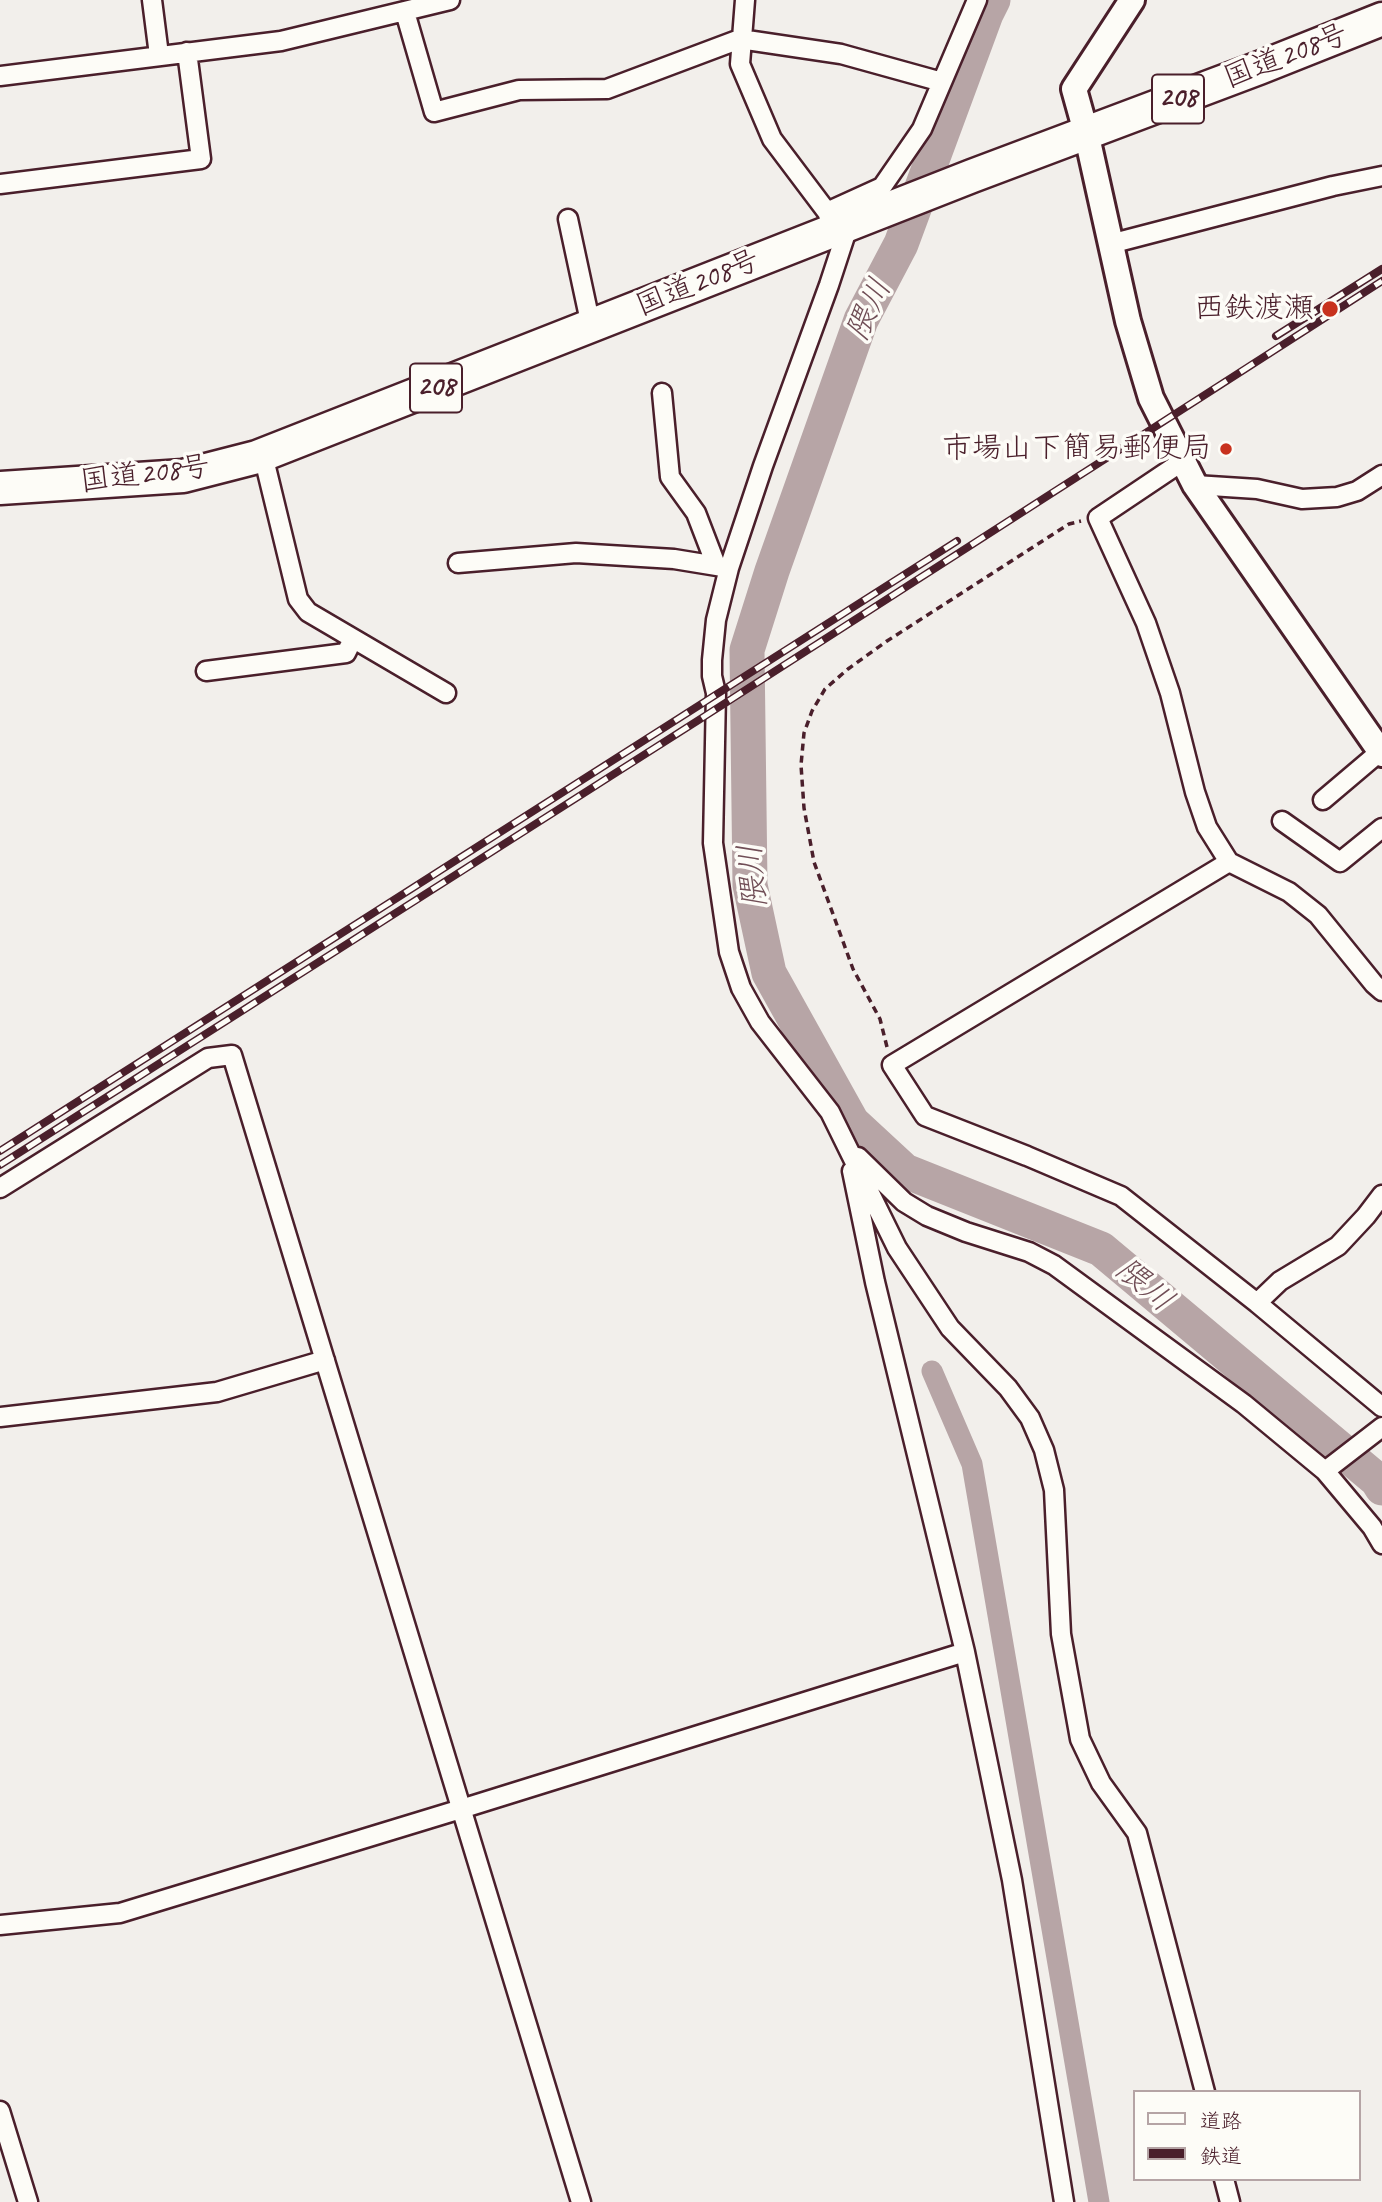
<!DOCTYPE html>
<meta charset="utf-8">
<style>
body{margin:0}
#map{position:relative;width:1382px;height:2202px;overflow:hidden;background:#f2efeb;font-family:Caveat,"Klee One",sans-serif}
canvas{display:block}
.legend{position:absolute;left:1133px;top:2090px;width:228px;height:91px;box-sizing:border-box;background:#fdfcf7;border:2px solid #b5a4a5;margin:0;padding:9px 12px;list-style:none;font-size:21px;color:#4a1f2b}
.legend li{display:flex;align-items:center;gap:14px;height:35px}
.legend b{width:35px;border:2px solid #b5a4a5}
</style>
<div id="map">
<canvas width="1382" height="2202"></canvas>
<ul class="legend">
<li><b style="height:9px;background:#fdfcf7"></b>道路</li>
<li><b style="height:9px;background:#4a1f2b"></b>鉄道</li>
</ul>
</div>
<script>
const context = document.querySelector('canvas').getContext('2d');
context.lineJoin = 'round';
const shape = rows => new Path2D(rows.map(r => 'M' + r).join(''));
function strokePath(path, color, width, dash) { context.strokeStyle = color; context.lineWidth = width; context.lineCap = dash ? 'butt' : 'round'; context.setLineDash(dash || []); context.stroke(path); }
function label(font, color, halo, rows, align = 'center') {
  context.font = font + ' Caveat,"Klee One",sans-serif'; context.lineWidth = 7; context.setLineDash([]); context.textBaseline = 'middle'; context.strokeStyle = halo; context.fillStyle = color; for (const [text, x, y, turn = 0] of rows) {
    context.save(); context.translate(x, y); context.rotate((+turn || 0) * Math.PI / 180); context.textAlign = isNaN(turn) ? turn : align; if (halo) context.strokeText(text, 0, 0); context.fillText(text, 0, 0); context.restore();
  }
}
strokePath(shape([
 [932,1371,972,1464,1099,2202]
]), '#b7a5a6', 21);
strokePath(shape([
 [993,0,986,14,901,244,861,320,772,571,747,650,750,885,769,973,852,1122,905,1171,1101,1249,1377,1480,1382,1488]
]), '#b7a5a6', 35);
const street = shape([
 [152,0,159,55],
 [745,0,740,64,772,139,827,212,831,222],
 [405,12,434,112,519,90,607,89,740,39,841,54,942,82],
 [0,76,281,41,450,0],
 [0,184,201,159,187,52],
 [827,212,882,187,922,129,977,0],
 [568,219,591,326],
 [849,224,829,285,763,466,729,568,716,620,712,660,712,676,716,693,713,843,729,952,741,988,760,1022,830,1112,897,1248,950,1328,1008,1388,1030,1418,1044,1450,1054,1490,1061,1634,1080,1739,1101,1783,1137,1833,1205,2092],
 [1110,244,1333,186,1382,176],
 [662,393,670,477,696,513,716,565],
 [263,455,298,599,308,612,446,693],
 [1183,461,1098,518,1146,623,1170,693,1195,792,1207,827,1229,862,1289,892,1318,915,1374,984,1382,991],
 [1195,485,1257,489,1302,499,1337,497,1357,491,1382,475],
 [458,563,576,553,674,559,729,568],
 [206,671,346,653,353,639],
 [1323,800,1382,750],
 [1282,821,1340,862,1382,828],
 [1229,862,892,1065,925,1116,1027,1156,1121,1196,1257,1303,1382,1407],
 [858,1157,904,1202,927,1216,966,1232,1029,1252,1054,1265,1244,1404,1325,1471,1372,1527,1382,1544],
 [852,1171,875,1282,965,1652,1012,1880,1064,2202],
 [0,1188,208,1058,232,1055,581,2202],
 [1257,1303,1280,1281,1338,1246,1366,1216,1382,1195],
 [0,1417,217,1392,325,1360],
 [1325,1471,1382,1427],
 [0,1925,120,1913,461,1809,965,1652],
 [0,2111,28,2202],
 [1224,2179,1230,2202]
]);
const secondary = shape([
 [1132,0,1074,89,1086,132,1128,321,1151,398,1195,485,1382,754]
]);
const highway = shape([
 [0,488,183,476,257,457,972,176,1259,68,1382,19]
]);
strokePath(street, '#4a1f2b', 23);
strokePath(secondary, '#4a1f2b', 30);
strokePath(highway, '#4a1f2b', 37);
strokePath(shape([
 [887,1047,880,1019,853,969,814,862,804,808,801,765,804,733,812,711,825,689,848,669,887,641,1069,524,1081,521]
]), '#4a1f2b', 3.5, [7, 5]);
strokePath(street, '#fdfcf7', 18);
strokePath(secondary, '#fdfcf7', 24);
strokePath(highway, '#fdfcf7', 32);
const rail = shape([
 [1276,336,1382,269],
 [0,1151,957,541],
 [0,1165,716,709,1382,281]
]);
strokePath(rail, '#4a1f2b', 8);
strokePath(rail, '#fdfcf7', 5, [16]);
for (const [x, y, r, color] of [
 [1330,309,9,"#c8321e"],
 [1226,449,7,"#c8321e"]
]) { const dot = new Path2D(); dot.arc(x, y, r, 0, 2 * Math.PI); context.fillStyle = color; context.fill(dot); strokePath(dot, '#fdfcf7', 2.5); }
for (const [x, y, w] of [
 [1178,99,52],
 [436,388,52]
]) { const box = new Path2D(); box.roundRect(x - w / 2, y - 24.5, w, 49, 5); context.fillStyle = '#fdfcf7'; context.fill(box); strokePath(box, '#4a1f2b', 2); }
label('bold 28px', '#4a1f2b', null, [
 ["208",1178,99],
 ["208",436,388]
]);
label('30px', '#4a1f2b', '#fdfcf7', [
 ["国道208号",1286,57,-21],
 ["国道208号",698,284,-22],
 ["国道208号",145,475,-7]
]);
label('30px', '#4a1f2b', '#fdfcf7', [
 ["西鉄渡瀬",1314,309],
 ["市場山下簡易郵便局",1212,449]
], 'right');
label('italic 32px', '#704e56', '#fdfcf7', [
 ["隈川",870,310,-65],
 ["隈川",754,876,-95],
 ["隈川",1144,1286,40]
]);
</script>
